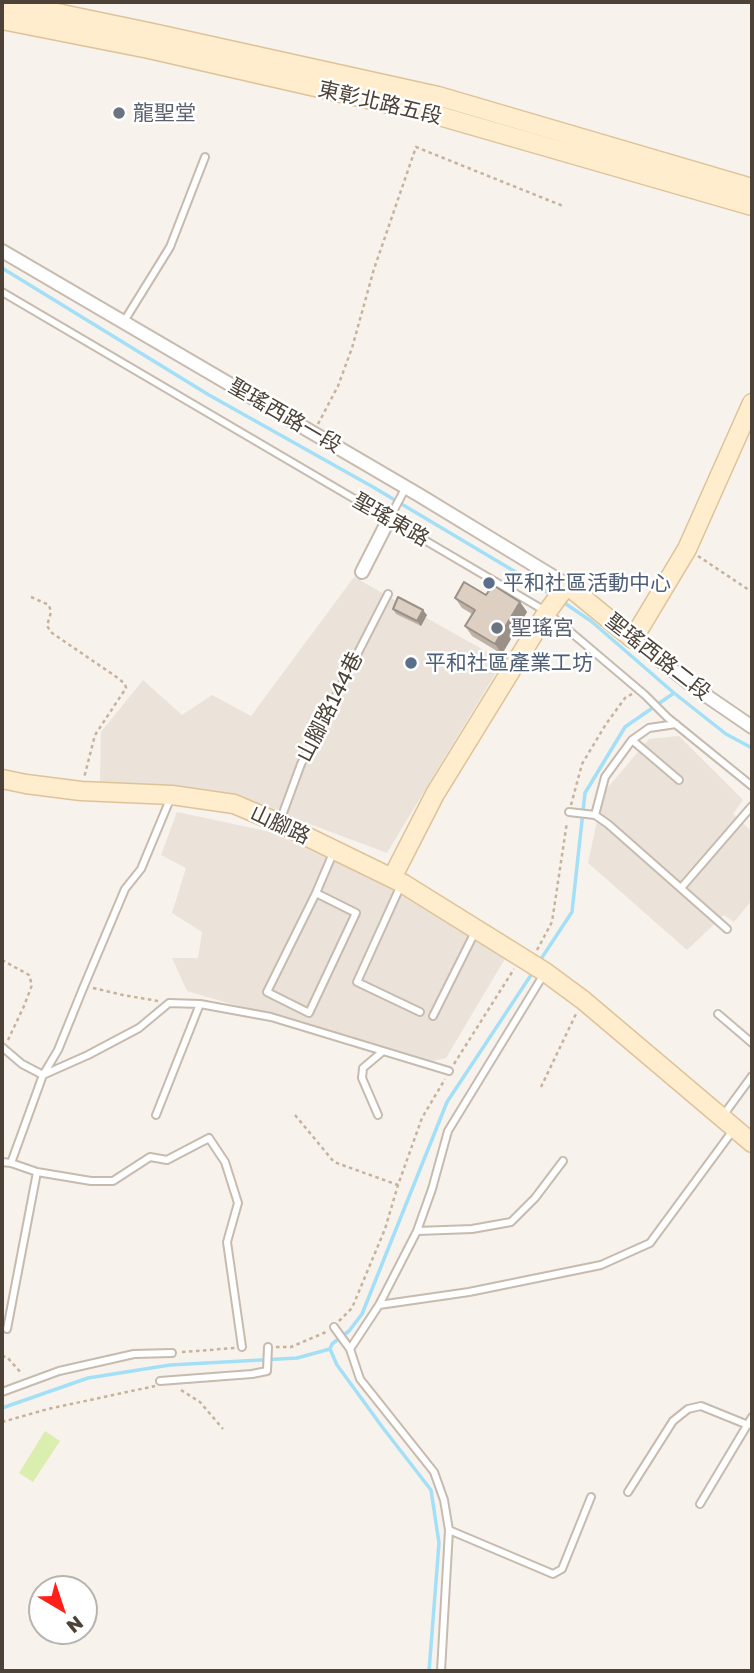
<!DOCTYPE html>
<meta charset="utf-8">
<style>
body{margin:0}
#map{position:relative;width:754px;height:1673px;overflow:hidden;background:#f7f2eb;font-family:"Golos Text",sans-serif}
canvas{display:block}
.frame{position:absolute;inset:0;border:4px solid #4c4237;pointer-events:none}
.north{position:absolute;left:28px;top:1575px;width:70px;height:70px;box-sizing:border-box;background:#fff;border:2px solid #b7b3af;border-radius:50%;rotate:141deg;font-size:19px;font-weight:700;line-height:28px;text-align:center;color:#4c4237}
.north::after{content:'';display:block;margin:auto;width:24px;height:32px;background:#ff201a;clip-path:polygon(50% 0,100% 100%,50% 72%,0 100%)}
</style>
<div id="map">
<canvas width="754" height="1673"></canvas>
<div class="frame"></div>
<div class="north">N</div>
</div>
<script>
const context = document.querySelector('canvas').getContext('2d');
context.lineJoin = 'round';
function paint(path, color) { context.fillStyle = color; context.fill(path, 'evenodd'); }
const shape = rows => new Path2D(rows.map(r => 'M' + r).join(''));
function strokePath(path, color, width, dash) { context.strokeStyle = color; context.lineWidth = width; context.lineCap = dash ? 'butt' : 'round'; context.setLineDash(dash || []); context.stroke(path); }
function label(font, color, halo, rows, align = 'center') {
  context.font = font + ' "Golos Text","Noto Sans TC",sans-serif'; context.lineWidth = 5; context.setLineDash([]); context.textBaseline = 'middle'; context.strokeStyle = halo; context.fillStyle = color; for (const [text, x, y, turn = 0] of rows) {
    context.save(); context.translate(x, y); context.rotate((+turn || 0) * Math.PI / 180); context.textAlign = isNaN(turn) ? turn : align; if (halo) context.strokeText(text, 0, 0); context.fillText(text, 0, 0); context.restore();
  }
}
paint(shape([
 [354,577,503,661,387,853,259,805,100,782,101,732,143,680,182,715,212,695,251,716],
 [679,736,743,800,733,814,752,832,752,900,734,922,724,915,687,950,588,863,603,793,649,739],
 [177,812,271,832,407,895,506,957,446,1058,429,1062,187,991,172,958,198,958,202,932,172,913,186,868,161,855]
]), '#ebe3d9');
paint(shape([
 [45,1431,60,1441,33,1482,19,1473]
]), '#daeeb0');
strokePath(shape([
 [2,268,209,395,373,487,524,577,553,596],
 [563,602,591,621,674,693,726,734,752,748],
 [539,962,572,912,585,793,625,727,674,693],
 [330,1349,337,1365,383,1428,431,1490,439,1543,429,1671],
 [2,1408,88,1378,170,1365,297,1358,330,1349,332,1344,349,1331,362,1314,447,1102,533,972]
]), '#a3e0f8', 3.5);
const lane = shape([
 [2,292,547,612,645,695,668,718,752,786],
 [123,323,170,247,205,157],
 [389,519,406,487],
 [632,740,679,780],
 [569,812,595,815,608,824,727,929],
 [595,815,605,777,632,740,649,728,676,724],
 [280,821,301,764,388,594],
 [401,885,357,982,420,1012],
 [681,888,752,806],
 [316,893,356,913,309,1013,267,992,316,893,334,851],
 [718,1014,752,1043],
 [433,1016,476,930],
 [2,1047,22,1064,43,1075,88,1055,139,1028,169,1003,200,1004,271,1017,449,1071],
 [156,1115,200,1004],
 [378,1115,362,1078,363,1068,382,1052],
 [722,1117,752,1076],
 [2,1162,11,1163,37,1172,91,1181,113,1181,150,1157,167,1160,209,1138,225,1162,238,1203,227,1242,242,1347],
 [11,1163,43,1075,58,1050,84,986,125,889,141,869,171,797],
 [417,1231,472,1229,511,1222,535,1198,563,1161],
 [379,1305,469,1292,601,1265,650,1243,734,1129],
 [334,1327,350,1349],
 [7,1329,37,1172],
 [160,1381,252,1374,267,1371,268,1347],
 [2,1392,59,1371,134,1354,172,1353],
 [628,1492,673,1421,688,1409,701,1406,748,1425],
 [700,1504,752,1417],
 [449,1530,553,1574,562,1569,591,1497],
 [441,1671,449,1530,444,1500,434,1472,360,1379,350,1349,379,1305,417,1231,432,1189,448,1131,544,974]
]);
const street = shape([
 [2,251,419,495,567,585],
 [362,572,389,519],
 [633,639,698,690,752,727]
]);
const secondary = shape([
 [4,2,153,33,438,96,752,188],
 [2,20,149,49,429,113,752,206],
 [2,779,26,784,81,791,172,795,234,804,279,823,402,883,545,972,583,1000,752,1143],
 [392,878,435,794,547,612,567,585,633,639,687,549,752,403]
]);
strokePath(lane, '#c7bbaf', 10);
strokePath(street, '#c7bbaf', 16);
strokePath(secondary, '#dec399', 21);
strokePath(shape([
 [318,424,338,386,352,348,374,269,416,147,563,206],
 [698,556,752,592],
 [31,597,49,605,51,612,47,626,52,633,118,678,125,684,126,688,95,735,84,778],
 [571,805,582,764,606,724,625,698,632,694],
 [537,950,552,922,567,822],
 [2,960,29,975,32,985,24,1006,8,1040],
 [93,988,123,995,158,1001],
 [454,1064,514,969],
 [541,1087,576,1014],
 [295,1115,334,1162,398,1185],
 [339,1321,352,1308,385,1229,398,1185,422,1118,445,1079],
 [276,1347,291,1347,326,1332],
 [182,1352,235,1348],
 [2,1356,7,1357,22,1374],
 [181,1390,200,1402,223,1429],
 [2,1422,48,1409,155,1386]
]), '#c7b29c', 2.5, [3.5, 3.5]);
strokePath(lane, '#fff', 6);
strokePath(street, '#fff', 12);
strokePath(secondary, '#ffedcd', 18);
paint(shape([
 [486,595,520,602,527,612,502,654,472,636,465,626,472,614,462,608,455,598],
 [393,609,427,615,421,626,396,614]
]), '#beb2a7');
paint(shape([
 [520,602,527,612,502,654,495,644],
 [423,610,427,615,421,626,417,621]
]), '#9b9188');
const building = shape([
 [464,582,486,595,493,585,520,602,495,644,465,626,475,610,455,598,464,582],
 [398,597,423,610,417,621,393,609,398,597]
]);
paint(building, '#ddcfc2');
strokePath(building, '#9b9188', 2);
for (const [x, y, r, color] of [
 [119,113,7,"#6b7280"],
 [489,583,7,"#5c6f8a"],
 [497,628,7,"#6b7280"],
 [411,663,7,"#5c6f8a"]
]) { const dot = new Path2D(); dot.arc(x, y, r, 0, 2 * Math.PI); context.fillStyle = color; context.fill(dot); strokePath(dot, '#fff', 2.5); }
label('21px', '#4c4237', '#fff', [
 ["東彰北路五段",380,103,13],
 ["聖瑤西路一段",285,416,30],
 ["聖瑤東路",391,520,30],
 ["聖瑤西路二段",658,657,38],
 ["山腳路144巷",330,707,-63],
 ["山腳路",280,825,25]
]);
label('21px', '#5b616d', '#fff', [
 ["龍聖堂",133,113],
 ["聖瑤宮",511,628]
], 'left');
label('21px', '#4e5e75', '#fff', [
 ["平和社區活動中心",503,583],
 ["平和社區產業工坊",425,663]
], 'left');
</script>
